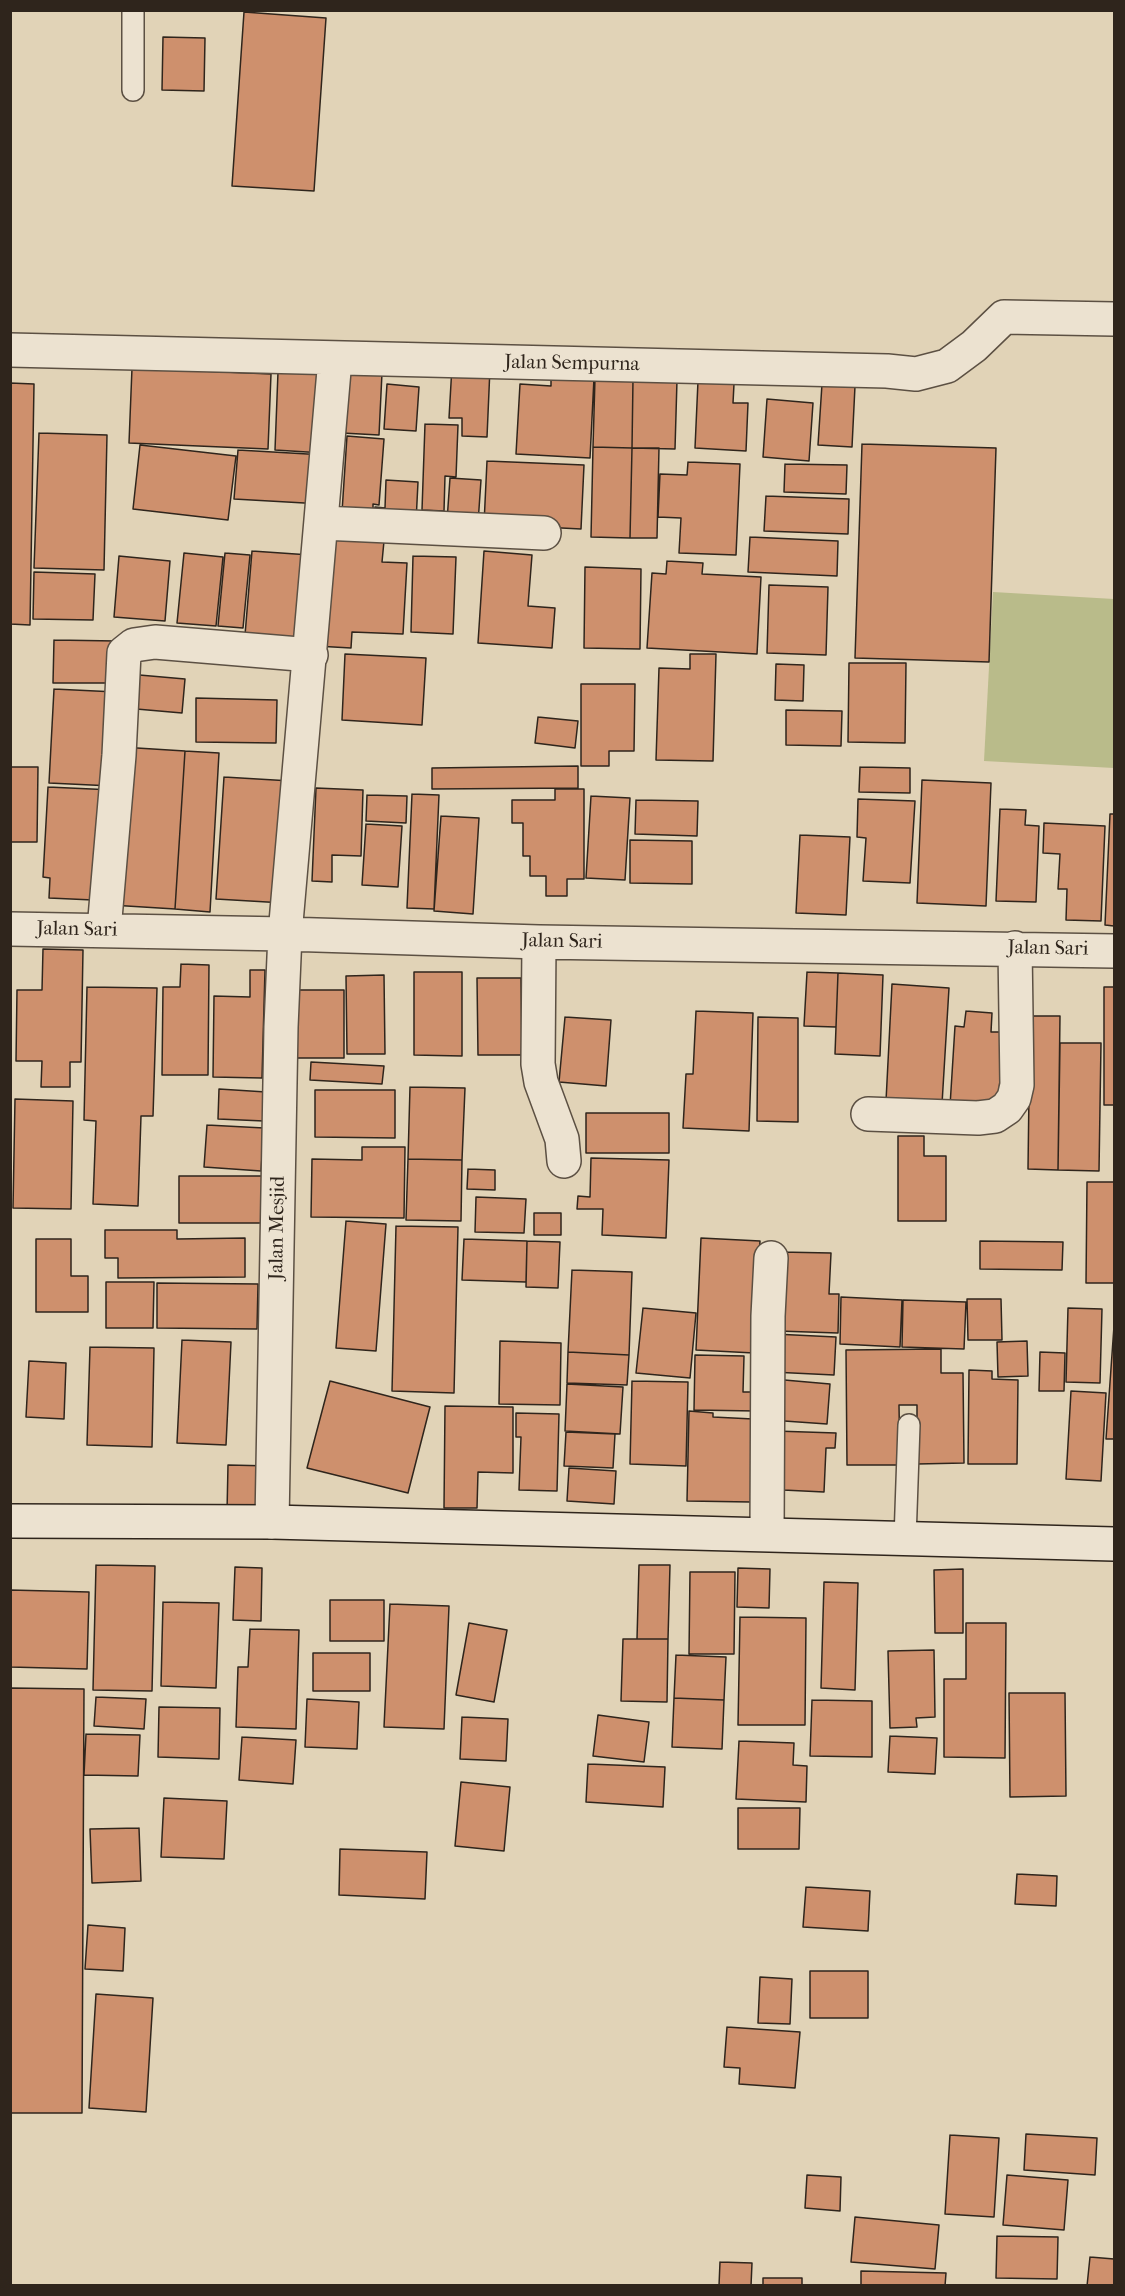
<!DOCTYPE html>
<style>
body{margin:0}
#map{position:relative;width:1125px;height:2296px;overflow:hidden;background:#e1d3b7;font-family:"IM FELL French Canon",serif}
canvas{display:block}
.frame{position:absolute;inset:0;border:12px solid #2f251c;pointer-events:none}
</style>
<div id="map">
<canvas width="1125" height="2296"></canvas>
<div class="frame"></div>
</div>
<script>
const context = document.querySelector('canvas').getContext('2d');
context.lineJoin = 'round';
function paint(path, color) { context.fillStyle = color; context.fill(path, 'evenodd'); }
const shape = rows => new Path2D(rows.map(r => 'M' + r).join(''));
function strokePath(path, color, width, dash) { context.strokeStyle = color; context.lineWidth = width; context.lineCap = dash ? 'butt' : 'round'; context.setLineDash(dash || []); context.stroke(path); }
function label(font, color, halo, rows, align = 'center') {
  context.font = font + ' "IM FELL French Canon",serif'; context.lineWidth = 4.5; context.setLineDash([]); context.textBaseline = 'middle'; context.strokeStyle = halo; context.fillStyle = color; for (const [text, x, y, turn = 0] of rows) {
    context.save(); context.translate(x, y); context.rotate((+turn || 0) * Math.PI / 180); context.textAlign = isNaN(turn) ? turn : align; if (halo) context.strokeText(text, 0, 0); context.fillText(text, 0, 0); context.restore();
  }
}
paint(shape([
 [993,592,1114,599,1114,768,984,761]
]), '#b9bb8a');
const building = shape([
 [244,12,326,18,314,191,232,186,244,12],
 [163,37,205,38,204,91,162,90,163,37],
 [452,366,490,368,487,437,462,436,462,418,449,418,452,366],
 [132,368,271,374,268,449,129,443,132,368],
 [346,371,382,373,379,435,342,433,346,371],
 [278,372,327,374,323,453,275,450,278,372],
 [551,377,594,378,590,458,516,454,520,384,551,386,551,377],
 [595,378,633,379,632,448,593,447,595,378],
 [633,379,677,380,675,449,632,448,633,379],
 [698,381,734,384,733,403,748,403,746,451,695,448,698,381],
 [10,383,34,384,30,625,10,624,10,383],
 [387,384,419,387,416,431,384,429,387,384],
 [822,384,855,386,852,447,818,445,822,384],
 [767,399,813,403,809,461,763,457,767,399],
 [425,424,458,425,456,477,445,476,444,511,422,510,425,424],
 [39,433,107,435,104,570,34,568,39,433],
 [347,436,384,439,379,505,373,504,373,514,342,512,347,436],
 [862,444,996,448,989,662,855,658,862,444],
 [140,445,236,456,228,520,133,509,140,445],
 [593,447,632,448,630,538,591,537,593,447],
 [632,448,659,448,657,538,630,538,632,448],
 [238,450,325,455,322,504,234,499,238,450],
 [487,461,584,465,581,529,484,524,487,461],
 [688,462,740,464,736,555,679,553,681,518,658,517,660,474,687,475,688,462],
 [785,464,847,465,846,494,784,492,785,464],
 [450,478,481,480,478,523,447,521,450,478],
 [386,480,418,482,416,522,375,520,375,507,385,508,386,480],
 [766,496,849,499,848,534,764,531,766,496],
 [750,537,838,541,837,576,748,572,750,537],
 [322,538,384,541,382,562,407,563,403,634,352,632,351,648,316,646,322,538],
 [252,551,310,555,303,640,245,635,252,551],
 [484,551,532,555,528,606,555,608,552,648,478,643,484,551],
 [184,553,223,557,216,626,177,623,184,553],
 [225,553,250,555,243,628,218,626,225,553],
 [119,556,170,561,165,621,114,617,119,556],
 [413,556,456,557,453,634,411,632,413,556],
 [667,561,703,563,702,574,761,577,757,654,647,648,652,573,666,574,667,561],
 [585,567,641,569,640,649,584,648,585,567],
 [34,572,95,574,93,620,33,619,34,572],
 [769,585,828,587,826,655,767,653,769,585],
 [54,640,116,641,115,683,53,683,54,640],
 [345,654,426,658,422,725,342,720,345,654],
 [690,654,716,654,713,761,656,760,659,668,690,669,690,654],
 [849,663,906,663,905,743,848,742,849,663],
 [776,664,804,665,803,701,775,700,776,664],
 [128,674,185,679,182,713,125,708,128,674],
 [581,684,635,684,634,751,609,751,609,766,581,766,581,684],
 [54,689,116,692,112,786,49,783,54,689],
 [196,698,277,700,276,743,196,742,196,698],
 [786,710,842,711,841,746,786,745,786,710],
 [538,717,578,721,575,748,535,743,538,717],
 [121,747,185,751,175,909,111,905,121,747],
 [185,751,219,753,210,912,175,909,185,751],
 [578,766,578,788,432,789,432,768,578,766],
 [10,767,38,767,37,842,10,842,10,767],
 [860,767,910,768,910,793,859,792,860,767],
 [224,777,291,781,284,903,216,899,224,777],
 [922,780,991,783,986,906,917,903,922,780],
 [48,787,113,790,93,900,49,898,50,878,43,877,48,787],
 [316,788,363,790,361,856,332,855,332,882,312,881,316,788],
 [555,789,584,789,584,879,567,879,567,896,546,896,546,876,530,876,530,856,523,856,523,823,512,823,512,800,555,800,555,789],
 [412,794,439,795,434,909,407,908,412,794],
 [367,795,407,796,406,823,366,821,367,795],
 [591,796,630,798,625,880,586,878,591,796],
 [858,799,915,801,910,883,863,881,866,838,857,837,858,799],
 [636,800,698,801,697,836,635,834,636,800],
 [1000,809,1026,810,1025,825,1039,826,1036,902,996,901,1000,809],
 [1110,814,1114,814,1114,926,1105,925,1110,814],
 [441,816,479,818,473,914,434,911,441,816],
 [1044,823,1105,826,1101,921,1066,920,1067,889,1058,889,1060,854,1043,853,1044,823],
 [366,824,402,826,398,887,362,885,366,824],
 [800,835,850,837,846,915,796,913,800,835],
 [630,840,692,841,692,884,630,883,630,840],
 [43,949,83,950,81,1062,70,1062,70,1087,41,1087,42,1061,16,1061,17,990,42,990,43,949],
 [181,964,209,965,208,1075,162,1075,163,987,180,987,181,964],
 [250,970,265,970,262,1078,213,1077,214,996,250,997,250,970],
 [414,972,462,972,462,1056,414,1055,414,972],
 [807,972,838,973,836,1027,804,1026,807,972],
 [838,973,883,975,880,1056,835,1054,838,973],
 [384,975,385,1054,347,1054,346,976,384,975],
 [477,978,521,978,522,1055,478,1055,477,978],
 [892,984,949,988,942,1104,886,1101,892,984],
 [87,987,157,988,153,1116,141,1116,138,1206,93,1204,96,1121,84,1120,87,987],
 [1104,987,1114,987,1114,1105,1104,1105,1104,987],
 [294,990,344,990,344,1058,294,1058,294,990],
 [696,1011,753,1013,749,1131,683,1128,686,1074,693,1074,696,1011],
 [966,1011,992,1013,991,1032,1003,1032,998,1109,950,1106,955,1026,964,1027,966,1011],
 [1030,1016,1060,1016,1058,1170,1028,1169,1030,1016],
 [565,1017,611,1020,606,1086,559,1082,565,1017],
 [758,1017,798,1018,798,1122,757,1121,758,1017],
 [1060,1043,1101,1043,1099,1171,1058,1170,1060,1043],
 [311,1062,384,1066,382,1084,310,1080,311,1062],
 [410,1087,465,1088,462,1160,408,1159,410,1087],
 [219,1089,266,1092,264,1121,218,1119,219,1089],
 [315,1090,395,1090,395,1138,315,1137,315,1090],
 [15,1099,73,1101,71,1209,13,1208,15,1099],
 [586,1113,669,1113,669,1153,586,1153,586,1113],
 [207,1125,264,1128,261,1171,204,1167,207,1125],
 [898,1136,924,1136,924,1156,946,1156,946,1221,898,1221,898,1136],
 [362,1147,405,1147,404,1218,311,1217,312,1159,362,1160,362,1147],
 [591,1158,669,1160,666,1238,602,1235,603,1209,577,1209,578,1196,590,1197,591,1158],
 [408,1159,462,1160,461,1221,406,1220,408,1159],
 [468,1169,495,1170,495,1190,467,1189,468,1169],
 [179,1176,270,1176,271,1223,179,1223,179,1176],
 [1087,1182,1114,1182,1114,1283,1086,1283,1087,1182],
 [476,1197,526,1199,524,1233,475,1232,476,1197],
 [534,1213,561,1213,561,1235,534,1235,534,1213],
 [346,1221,386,1224,376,1351,336,1348,346,1221],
 [396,1226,458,1227,454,1393,392,1391,396,1226],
 [105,1230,177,1230,177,1239,245,1238,245,1277,118,1278,118,1258,105,1258,105,1230],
 [701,1238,760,1241,754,1353,696,1350,701,1238],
 [36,1239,71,1239,71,1276,88,1276,88,1312,36,1312,36,1239],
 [464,1239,527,1241,526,1282,462,1280,464,1239],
 [527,1241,560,1242,558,1288,526,1287,527,1241],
 [980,1241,1063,1242,1062,1270,980,1269,980,1241],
 [780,1252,831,1253,829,1294,839,1294,838,1333,778,1331,780,1252],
 [572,1270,632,1272,629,1355,568,1352,572,1270],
 [106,1282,154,1282,153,1328,106,1328,106,1282],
 [157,1283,258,1284,257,1329,157,1328,157,1283],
 [841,1297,902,1300,900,1347,840,1344,841,1297],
 [967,1299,1001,1299,1002,1340,968,1340,967,1299],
 [903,1300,966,1302,964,1349,902,1347,903,1300],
 [643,1308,696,1313,690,1378,636,1373,643,1308],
 [1068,1308,1102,1309,1100,1383,1066,1382,1068,1308],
 [1114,1326,1114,1439,1106,1439,1114,1326],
 [774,1334,836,1337,834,1375,772,1372,774,1334],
 [182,1340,231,1342,226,1445,177,1443,182,1340],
 [500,1341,561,1343,560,1405,499,1404,500,1341],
 [1027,1341,1028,1376,998,1377,997,1342,1027,1341],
 [90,1347,154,1348,152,1447,87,1445,90,1347],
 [941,1349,941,1373,963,1373,964,1463,917,1464,917,1405,899,1405,900,1465,847,1465,846,1350,941,1349],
 [568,1352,629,1355,627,1385,567,1383,568,1352],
 [1040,1352,1065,1353,1064,1391,1039,1391,1040,1352],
 [695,1355,744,1356,743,1392,756,1392,756,1411,694,1410,695,1355],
 [29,1361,66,1363,64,1419,26,1417,29,1361],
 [969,1370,992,1371,992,1379,1018,1380,1017,1464,968,1464,969,1370],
 [773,1379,830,1384,827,1424,770,1420,773,1379],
 [330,1381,430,1407,408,1493,307,1468,330,1381],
 [632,1381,688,1382,686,1466,630,1464,632,1381],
 [567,1384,623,1387,620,1434,565,1431,567,1384],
 [1071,1391,1106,1393,1101,1481,1066,1479,1071,1391],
 [445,1406,513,1407,513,1473,478,1472,477,1508,444,1508,445,1406],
 [689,1411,713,1413,713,1417,753,1419,751,1502,687,1501,689,1411],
 [516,1413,559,1414,557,1491,519,1490,521,1437,516,1437,516,1413],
 [775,1431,836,1433,835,1448,826,1448,824,1492,783,1490,775,1431],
 [566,1432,615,1434,613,1468,564,1466,566,1432],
 [228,1465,271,1466,270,1512,227,1512,228,1465],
 [569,1468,616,1471,614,1504,567,1501,569,1468],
 [96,1565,155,1566,152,1691,93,1690,96,1565],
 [639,1565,670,1565,668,1639,637,1639,639,1565],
 [235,1567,262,1568,261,1621,233,1620,235,1567],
 [738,1568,770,1569,769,1608,737,1607,738,1568],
 [963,1569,963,1633,935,1633,934,1570,963,1569],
 [690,1572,735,1572,734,1654,689,1654,690,1572],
 [824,1582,858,1583,855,1690,821,1688,824,1582],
 [10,1590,89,1592,87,1669,10,1667,10,1590],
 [330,1600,384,1600,384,1641,330,1641,330,1600],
 [163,1602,219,1603,216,1688,161,1686,163,1602],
 [390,1604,449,1606,444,1729,384,1727,390,1604],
 [740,1617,806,1618,805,1725,738,1725,740,1617],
 [469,1623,507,1630,494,1702,456,1695,469,1623],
 [966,1623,1006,1623,1005,1758,944,1757,944,1679,966,1679,966,1623],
 [250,1629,299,1630,296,1729,236,1727,238,1667,248,1667,250,1629],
 [623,1639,668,1639,667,1702,621,1701,623,1639],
 [934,1650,935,1717,916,1718,917,1727,890,1728,888,1651,934,1650],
 [313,1653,370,1653,370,1691,313,1691,313,1653],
 [676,1655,726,1657,724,1700,674,1698,676,1655],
 [11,1688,84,1689,82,2113,10,2113,11,1688],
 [1009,1693,1065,1693,1066,1796,1010,1797,1009,1693],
 [96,1697,146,1699,144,1729,94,1726,96,1697],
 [674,1698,724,1700,722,1749,672,1747,674,1698],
 [307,1699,359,1702,357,1749,305,1747,307,1699],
 [812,1700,872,1701,872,1757,810,1756,812,1700],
 [159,1707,220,1708,219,1759,158,1757,159,1707],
 [598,1715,649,1722,644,1762,593,1756,598,1715],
 [462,1717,508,1719,506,1761,460,1759,462,1717],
 [86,1734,140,1735,138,1776,84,1775,86,1734],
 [890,1736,937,1738,935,1774,888,1772,890,1736],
 [242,1737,296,1740,293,1784,239,1780,242,1737],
 [739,1741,794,1743,793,1765,807,1766,806,1802,736,1799,739,1741],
 [588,1764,665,1767,663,1807,586,1802,588,1764],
 [461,1782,510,1787,504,1851,455,1846,461,1782],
 [164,1798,227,1801,224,1859,161,1857,164,1798],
 [738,1808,800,1808,799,1849,738,1849,738,1808],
 [139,1828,141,1881,92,1883,90,1829,139,1828],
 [340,1849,427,1852,425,1899,339,1895,340,1849],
 [1017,1874,1057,1876,1056,1906,1015,1904,1017,1874],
 [806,1887,870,1891,868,1931,803,1927,806,1887],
 [88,1925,125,1928,123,1971,85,1969,88,1925],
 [810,1971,868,1971,868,2018,810,2018,810,1971],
 [760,1977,792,1979,790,2024,758,2023,760,1977],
 [96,1994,153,1998,146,2112,89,2108,96,1994],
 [727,2027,800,2032,795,2088,739,2084,740,2068,724,2067,727,2027],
 [1026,2134,1097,2138,1095,2175,1024,2170,1026,2134],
 [950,2135,999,2138,994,2217,945,2214,950,2135],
 [807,2175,841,2177,840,2211,805,2208,807,2175],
 [1007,2175,1068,2180,1064,2230,1003,2225,1007,2175],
 [855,2217,939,2225,935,2269,851,2262,855,2217],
 [997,2236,1058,2237,1057,2279,996,2278,997,2236],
 [1090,2257,1114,2259,1114,2286,1087,2286,1090,2257],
 [720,2262,752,2263,751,2286,719,2286,720,2262],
 [861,2271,946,2273,945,2286,861,2286,861,2271],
 [763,2278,802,2278,802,2286,763,2286,763,2278]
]);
paint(building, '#ce906d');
strokePath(building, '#2f251c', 1.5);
const lane = shape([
 [133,10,133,90],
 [905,1539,909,1425]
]);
const street = shape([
 [10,350,887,371,916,374,947,366,974,346,1004,317,1114,319],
 [322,523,544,533],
 [10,929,285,934,539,942,1114,951],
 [104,930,119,755,124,653,134,645,155,642,311,655],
 [539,942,538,1064,541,1082,562,1139,564,1161],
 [868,1114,978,1118,995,1116,1007,1108,1014,1098,1017,1085,1015,948],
 [272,1522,281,1027,285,934,335,359],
 [767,1534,768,1316,771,1258]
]);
const secondary = shape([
 [10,1521,272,1522,1114,1544]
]);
strokePath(lane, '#5c5043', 24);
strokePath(street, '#5c5043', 36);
strokePath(secondary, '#2f251c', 36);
strokePath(lane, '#ece2d0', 21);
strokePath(street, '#ece2d0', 33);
strokePath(secondary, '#ece2d0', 33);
label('20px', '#2f251c', '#ece2d0', [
 ["Jalan Sempurna",572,364,1],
 ["Jalan Sari",77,930,1],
 ["Jalan Sari",562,942,1],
 ["Jalan Sari",1048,949,1],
 ["Jalan Mesjid",278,1228,-89]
]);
</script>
